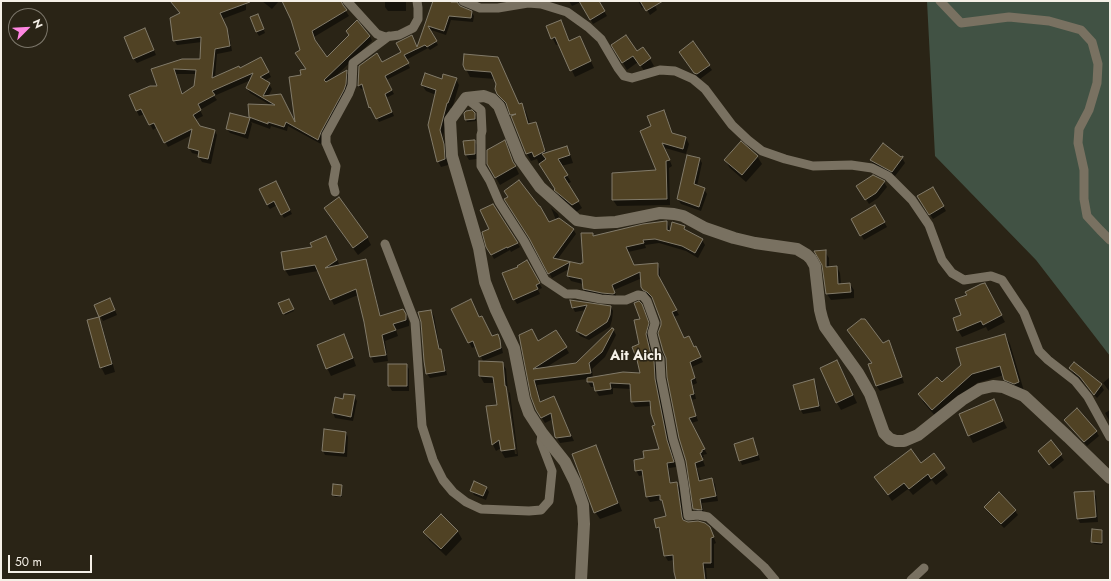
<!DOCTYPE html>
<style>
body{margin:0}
#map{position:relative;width:1111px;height:581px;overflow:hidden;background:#2a2416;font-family:Jost,sans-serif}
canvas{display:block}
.frame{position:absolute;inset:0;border:2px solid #f5f0e7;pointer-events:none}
.north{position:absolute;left:8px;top:8px;width:40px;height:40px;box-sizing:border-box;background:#2a2416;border:1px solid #7b766a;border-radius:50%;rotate:66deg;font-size:11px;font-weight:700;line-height:16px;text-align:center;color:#f5f0e7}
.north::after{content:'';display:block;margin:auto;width:14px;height:18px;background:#fe86e1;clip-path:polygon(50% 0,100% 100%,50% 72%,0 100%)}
.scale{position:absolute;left:8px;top:555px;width:84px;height:18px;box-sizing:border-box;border:2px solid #f5f0e7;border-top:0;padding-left:5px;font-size:12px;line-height:14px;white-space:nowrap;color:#f5f0e7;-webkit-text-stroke:3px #2a2416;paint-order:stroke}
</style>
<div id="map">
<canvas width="1111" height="581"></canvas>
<div class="frame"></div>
<div class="north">N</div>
<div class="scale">50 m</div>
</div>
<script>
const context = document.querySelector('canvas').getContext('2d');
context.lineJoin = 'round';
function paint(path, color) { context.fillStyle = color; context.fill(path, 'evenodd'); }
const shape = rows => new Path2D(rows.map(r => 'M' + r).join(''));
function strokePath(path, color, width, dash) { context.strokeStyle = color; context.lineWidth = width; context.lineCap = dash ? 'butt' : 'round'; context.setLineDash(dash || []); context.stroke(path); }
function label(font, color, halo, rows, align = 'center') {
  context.font = font + ' Jost,sans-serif'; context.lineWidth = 3; context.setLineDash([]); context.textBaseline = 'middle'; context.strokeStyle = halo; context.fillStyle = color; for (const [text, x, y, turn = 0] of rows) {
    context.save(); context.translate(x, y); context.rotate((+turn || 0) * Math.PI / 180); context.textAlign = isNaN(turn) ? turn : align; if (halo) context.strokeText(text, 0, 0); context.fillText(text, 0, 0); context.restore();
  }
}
paint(shape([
 [927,1,1110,1,1110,356,1036,260,935,156]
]), '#415244');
paint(shape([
 [169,1,244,1,246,5,246,10,222,19,229,34,232,51,217,54,215,78,240,69,264,63,271,77,264,81,269,84,272,89,268,97,296,126,302,76,307,70,292,20,284,1,341,1,344,8,349,16,314,37,317,44,327,58,370,36,372,41,335,77,346,72,349,76,348,89,321,144,288,126,287,131,271,126,270,129,251,122,252,124,248,139,230,133,227,129,231,114,251,119,250,117,272,106,250,93,247,88,251,80,214,96,217,100,200,110,203,116,195,120,199,127,214,130,217,135,211,164,202,162,199,157,200,155,192,153,189,148,192,135,168,147,157,127,153,130,145,114,139,116,130,96,158,86,152,70,201,61,202,42,177,45,174,40,181,14],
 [176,74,197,74,195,87,183,94],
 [262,1,279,1,272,9],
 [385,1,406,1,406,11,388,11,385,7],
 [434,1,450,1,448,6,450,7,452,1,455,1,454,3,457,3,460,7,471,12,474,16,473,22,451,20,446,35,428,29,438,45,430,50,428,48,406,60,410,68,386,80,394,94,386,98,394,116,379,122,373,111,372,111,370,107,364,88,361,89,359,86,360,67,376,54,382,63,402,52,397,43,411,37,418,49],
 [366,81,367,83,360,86,360,84],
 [569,1,598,1,607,16,593,24,581,2,572,6],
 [638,1,653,1,653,2,657,10,650,15,645,6,642,8],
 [260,20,265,33,259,36,256,31],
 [547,27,564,28,570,42,583,44,594,68,575,77,559,44,556,45],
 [147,34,156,55,137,63,134,59],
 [613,45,637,52,650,59,654,66,645,72,638,62,627,70],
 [683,57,709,66,712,70,700,79,698,78],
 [497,58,519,105,522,104,526,112,530,124,535,123,539,130,547,154,566,147,570,154,573,163,561,166,571,182,567,184,582,208,576,212,560,197,540,163,539,164,537,159,531,161,527,154,509,108,503,101,498,93,497,84,495,79,470,77,466,69],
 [456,79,459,85,452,109,450,108,443,136,447,151,448,165,441,167,438,161,436,95,426,91,422,85,442,80],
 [663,111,667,117,673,134,686,138,689,144,686,154,665,148,672,166,669,168,670,205,617,206,613,200,658,171,653,127],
 [474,114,476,116,476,121,467,122,466,120],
 [474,141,477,145,477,159,469,160,466,155,465,142],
 [504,142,519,174,500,185,488,164],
 [757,156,762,164,746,182,730,168,725,160],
 [699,158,702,163,697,186,704,189,707,194,701,211,681,204,678,199],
 [902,158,905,163,895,176,873,165,871,160],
 [884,182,887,187,878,198,869,204,858,186],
 [278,186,292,214,284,218,277,205,270,209,267,205],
 [933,188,946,211,933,219,921,201],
 [493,205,520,247,511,252,510,250,494,259,487,246],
 [875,206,887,227,864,240,852,219],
 [551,208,558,214,560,219,559,219,573,229,576,234,557,260,582,266,584,265,592,234,594,237,667,222,669,227,670,232,684,227,687,231,702,240,705,245,698,258,686,251,659,243,645,245,646,248,628,252,634,266,657,264,660,269,660,281,679,315,674,317,684,339,689,337,694,348,698,352,703,362,692,367,697,383,693,385,696,399,691,400,698,421,691,423,707,454,703,455,704,457,702,458,705,466,697,468,701,481,712,479,715,484,718,501,702,503,704,514,697,514,694,509,687,461,667,358,662,321,654,300,651,297,647,295,642,287,642,278,614,290,617,298,586,294,584,289,583,284,571,281,568,276,569,269,552,278,532,241,549,224,556,220],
 [325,209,367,237,371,245,358,255,329,216],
 [329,243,340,266,365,260,368,266,381,317,403,310,406,316,409,321,409,326,396,330,398,336,385,341,388,361,374,363,371,357,358,295,334,305,318,271,289,276,285,270,282,253,313,248],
 [825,252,829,258,829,267,837,267,840,273,841,284,850,284,854,290,854,298,831,300,827,294],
 [527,261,542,288,538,290,540,294,517,304,514,299,519,267],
 [984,284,1005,322,988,331,986,327,962,337,958,330,968,295],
 [110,299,117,315,103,321,100,316],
 [572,301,611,307,613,311,612,320,610,327,589,340,580,336,577,331,586,310,575,312,573,308],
 [290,302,294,311,285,315,284,313],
 [452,309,479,318,492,338,500,340,503,353,483,361,476,346,472,348],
 [644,310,651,329,649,340,654,361,657,367,658,385,670,446,676,467,669,468,671,484,677,483,680,488,684,521,710,528,716,543,714,544,714,568,706,568,707,580,677,580,674,560,668,561,665,556,661,533,657,528,667,517,664,503,662,500,650,502,647,497,644,475,639,476,636,470,645,459,660,449,656,426,652,406,635,407,632,402,631,389,613,388,613,394,599,396,596,391,595,387,591,387,588,382,588,379,537,385,541,403,554,397,574,441,560,443,556,436,553,419,545,423,540,415,520,336,538,342,556,331,569,353,545,368,576,364,613,329,616,335,605,357,592,369,593,378,641,374,640,345,642,319],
 [431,311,434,316,440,350,443,355,447,375,430,378,427,374],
 [98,318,102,325,115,372,105,375,101,367],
 [848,330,883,345,889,341,892,347,904,383,880,391,876,385,873,364],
 [1005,335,1010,344,1024,391,1010,389,1004,375,977,383,937,418,924,403,919,394,942,383],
 [344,336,348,343,356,366,331,376,327,368],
 [502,363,506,369,508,391,510,393,518,456,505,458,501,451,501,448,496,451,493,445,488,407,498,405,495,383,484,383,480,376],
 [505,386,508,388,517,454,515,454],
 [389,365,406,365,409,369,409,391,392,391,389,386],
 [841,368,857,403,841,410,837,403],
 [1070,368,1101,385,1104,390,1097,398,1083,382,1073,373],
 [1110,377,1110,392,1103,383],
 [813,380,816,384,821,411,803,414,800,409],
 [354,396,357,401,353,421,335,418,333,413,344,400],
 [993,400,1007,428,973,443,969,435],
 [1110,410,1110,422,1105,413],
 [1065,420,1096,431,1099,436,1087,446,1068,424],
 [346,432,348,437,347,457,325,455,323,451],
 [752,439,755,444,760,460,742,465,740,460],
 [1051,442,1064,460,1053,469,1042,456],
 [595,446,599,454,622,511,600,519,595,512],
 [934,455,948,475,936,485,932,480,913,495,908,489,892,501,876,478,921,464],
 [341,486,342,488,342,497,335,497,333,495],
 [486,487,489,492,486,500,474,495,472,491],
 [1093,492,1096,496,1098,522,1080,523,1078,519],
 [985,507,1015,511,1018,515,1004,528,988,512],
 [441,515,458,532,462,539,446,556,429,540,425,532],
 [1102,531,1103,533,1102,545,1094,544,1092,542]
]), '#0007');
const building = shape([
 [170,1,250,1,250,2,220,13,227,28,230,46,215,49,212,78,239,66,240,68,261,57,269,72,260,77,270,83,263,96,281,94,295,122,289,77,301,75,300,70,306,69,295,53,300,50,291,20,282,1,341,1,343,5,347,10,312,31,315,40,327,57,349,35,346,31,357,20,370,36,324,80,326,82,347,70,346,84,344,90,321,132,318,140,286,122,284,127,268,122,268,124,249,117,248,104,275,105,246,88,253,73,212,91,215,95,198,104,201,110,193,115,200,126,215,130,208,159,198,157,199,151,188,148,192,129,164,143,154,123,149,125,141,109,136,111,129,95,150,86,157,86,151,69,182,59,200,59,201,37,173,41,170,18,180,13,170,1],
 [174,69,196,70,194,86,182,94,174,69],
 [433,1,451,1,451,2,457,2,460,6,472,11,471,18,449,16,444,31,428,26,437,41,427,47,425,45,404,55,409,63,385,76,392,90,385,94,392,112,376,119,370,107,369,108,362,84,358,86,359,66,377,53,382,62,401,52,396,43,412,35,417,47,433,1],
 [579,1,599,1,605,11,590,20,579,1],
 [640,1,663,1,646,11,640,1],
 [258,14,264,29,256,32,250,17,258,14],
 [561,20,569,41,580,36,591,61,570,71,555,37,551,39,546,26,561,20],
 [145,28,154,50,133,59,124,37,145,28],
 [626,35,637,51,643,47,651,58,640,66,633,56,622,63,611,45,626,35],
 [693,41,710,65,697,74,694,73,679,52,693,41],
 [464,54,498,57,519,104,522,103,528,124,536,122,545,151,534,157,532,152,526,154,511,116,516,114,510,115,506,103,497,94,495,89,496,84,491,72,465,70,463,65,464,54],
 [425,73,442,79,443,74,457,78,448,103,447,103,440,130,444,144,445,159,437,162,428,125,436,90,421,85,425,73],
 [472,110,475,113,475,119,465,120,464,113,466,111,472,110],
 [664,110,672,133,686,137,683,149,662,143,670,160,666,161,667,199,612,200,612,173,656,170,640,131,651,126,647,116,664,110],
 [230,113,250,118,245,134,226,129,230,113],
 [474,140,475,140,475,154,465,155,463,141,474,140],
 [505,140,513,162,516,166,495,178,487,164,487,150,505,140],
 [741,141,758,156,742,175,724,160,741,141],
 [883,143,901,157,903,156,903,157,892,172,870,160,883,143],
 [567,146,570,155,558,159,568,175,564,177,579,201,572,205,554,190,555,189,539,164,546,159,542,154,567,146],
 [687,155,700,158,694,184,705,188,699,207,677,199,687,155],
 [873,175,885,181,876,193,865,200,856,186,873,175],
 [519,180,539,206,540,206,549,222,559,218,574,229,553,258,581,264,581,263,583,263,581,233,593,233,593,236,643,224,666,221,667,221,667,230,670,231,672,222,685,226,684,229,703,239,695,253,682,246,655,239,643,240,644,243,626,247,634,265,658,263,658,275,677,310,672,312,684,338,689,336,694,347,696,346,701,357,690,362,695,378,691,380,694,394,690,395,696,416,689,418,705,449,702,450,702,452,700,453,703,460,695,463,699,481,712,478,716,496,700,499,702,510,693,509,686,461,679,438,667,377,666,358,663,351,658,333,661,325,661,321,652,297,647,292,643,290,641,287,640,272,614,284,612,285,615,293,613,294,602,293,583,289,582,279,567,276,570,262,548,274,529,238,504,199,508,197,504,191,519,180],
 [276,181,290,210,281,215,274,201,267,205,259,189,276,181],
 [933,187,944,206,929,215,917,196,933,187],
 [339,197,368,237,353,248,324,208,339,197],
 [493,204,518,243,507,248,507,247,491,255,486,247,482,232,489,229,480,210,493,204],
 [875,205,885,222,860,236,851,219,875,205],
 [326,236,337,260,325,268,366,259,380,316,403,309,406,314,406,320,393,324,396,330,382,335,386,355,370,357,364,322,356,289,330,300,315,265,284,270,281,252,312,247,310,243,326,236],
 [826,250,826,267,837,266,838,284,850,283,851,292,826,294,822,265,814,251,826,250],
 [527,260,540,283,536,285,538,289,513,300,502,273,518,267,517,266,527,260],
 [985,283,1002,315,983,325,981,321,957,331,953,318,961,315,955,299,967,295,965,292,981,284,985,283],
 [110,298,115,310,99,317,94,305,110,298],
 [289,299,294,309,283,314,278,303,289,299],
 [471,299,479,317,482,316,492,336,498,334,500,340,501,348,479,357,473,341,468,343,451,309,471,299],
 [570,300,611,306,610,315,607,322,586,336,576,331,587,305,572,308,570,300],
 [639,301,642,304,649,323,646,334,651,355,654,361,655,379,667,440,674,462,667,463,670,483,677,482,682,517,683,520,688,522,698,521,705,523,710,527,714,537,711,538,711,563,703,563,705,580,676,580,674,572,673,555,664,556,659,527,656,528,654,519,666,516,662,500,660,500,660,495,646,497,642,470,635,471,634,460,644,458,643,451,659,449,652,426,655,425,651,414,650,401,631,402,630,384,610,383,611,389,595,391,593,382,587,382,587,378,623,372,640,373,637,360,632,347,639,344,634,320,640,319,634,303,639,301],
 [431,310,439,349,441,349,445,371,426,374,424,361,421,322,418,312,431,310],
 [99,317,112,364,100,368,87,320,99,317],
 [861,319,865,319,883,343,889,340,902,377,876,386,868,364,872,363,847,330,861,319],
 [612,328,614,329,602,352,589,363,591,373,534,380,540,402,554,396,571,436,556,438,555,437,551,413,541,418,536,410,531,397,519,335,532,329,538,341,556,330,567,347,533,369,576,363,612,328],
 [344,334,353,358,326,369,317,345,344,334],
 [1005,334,1019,382,1014,384,1004,380,1000,366,972,374,932,410,918,394,937,377,942,382,961,365,956,348,1005,334],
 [837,360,853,395,836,403,820,368,837,360],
 [479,361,503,362,505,386,506,386,515,449,501,451,499,440,492,445,486,406,497,405,493,377,479,376,479,361],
 [1074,362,1102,384,1094,395,1080,377,1069,368,1074,362],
 [388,364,407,364,407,386,388,386,388,364],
 [814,379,819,406,800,410,793,385,814,379],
 [344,394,355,395,351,417,332,413,335,397,343,399,344,394],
 [994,399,1003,421,968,436,959,414,994,399],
 [1077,408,1097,431,1084,442,1064,420,1077,408],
 [324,429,346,432,344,453,322,451,324,429],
 [753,438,758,455,739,461,734,444,753,438],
 [1051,440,1062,454,1049,465,1038,451,1051,440],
 [596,445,618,503,594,513,572,454,596,445],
 [911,449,921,463,934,453,945,468,931,479,928,474,909,489,904,483,888,495,874,477,911,449],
 [474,481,487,487,483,496,470,491,474,481],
 [333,484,342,485,341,496,332,495,333,484],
 [1094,491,1096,517,1077,519,1074,492,1094,491],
 [999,492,1016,510,1001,524,984,507,999,492],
 [441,514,458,531,441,549,423,532,441,514],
 [1092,529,1102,530,1102,543,1091,542,1092,529]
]);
paint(building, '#504224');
strokePath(building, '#827b6a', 1);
strokePath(shape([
 [347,1,377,34,385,37,399,35,413,28,418,19,418,8,417,1],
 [463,1,480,8,498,8,528,3,541,4,567,12,588,27,601,39,618,68,624,76,632,78,660,70,675,71,693,79,705,89,732,125,748,140,762,151,785,159,813,166,851,165,872,168,888,176,912,200,929,225,942,260,952,273,964,280,991,276,1002,280,1024,313,1039,351,1048,360,1075,381,1088,397,1110,437],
 [940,1,961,23,1009,17,1049,21,1081,30,1092,42,1098,64,1097,83,1089,110,1079,129,1078,143,1084,170,1084,199,1087,216,1100,230,1110,240],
 [466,98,481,110,482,131,481,135,481,166,490,181,499,202,524,241,545,280,566,294,576,294,601,299,615,300,626,300,638,295,643,296,647,301,655,323,652,333,654,342,657,353,660,359,661,378,666,403,673,439,680,462,684,485,688,516,698,515,708,517,764,567,775,580],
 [335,192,333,184,336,166,326,143,326,135,349,93,352,85,353,63,389,36],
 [385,244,415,322,422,426,433,460,443,480,453,492,466,502,481,509,529,511,541,510,549,501,552,471,541,442,542,433],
 [911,580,924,568]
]), '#797161', 9);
strokePath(shape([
 [581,580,584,524,583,505,575,482,565,462,542,433,529,413,524,399,514,348,496,310,485,282,479,248,452,156,450,120,466,98,484,96,492,99,499,106,520,159,540,187,577,220,595,223,616,222,660,213,674,214,683,216,705,228,734,238,755,243,797,249,807,255,811,259,815,266,820,310,822,318,825,327,858,373,870,394,884,433,890,439,896,441,904,441,918,435,962,400,980,389,993,386,1003,387,1024,396,1068,437,1110,478]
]), '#797161', 12);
label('bold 14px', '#f5f0e7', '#2a2416', [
 ["Ait Aich",636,357]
]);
</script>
